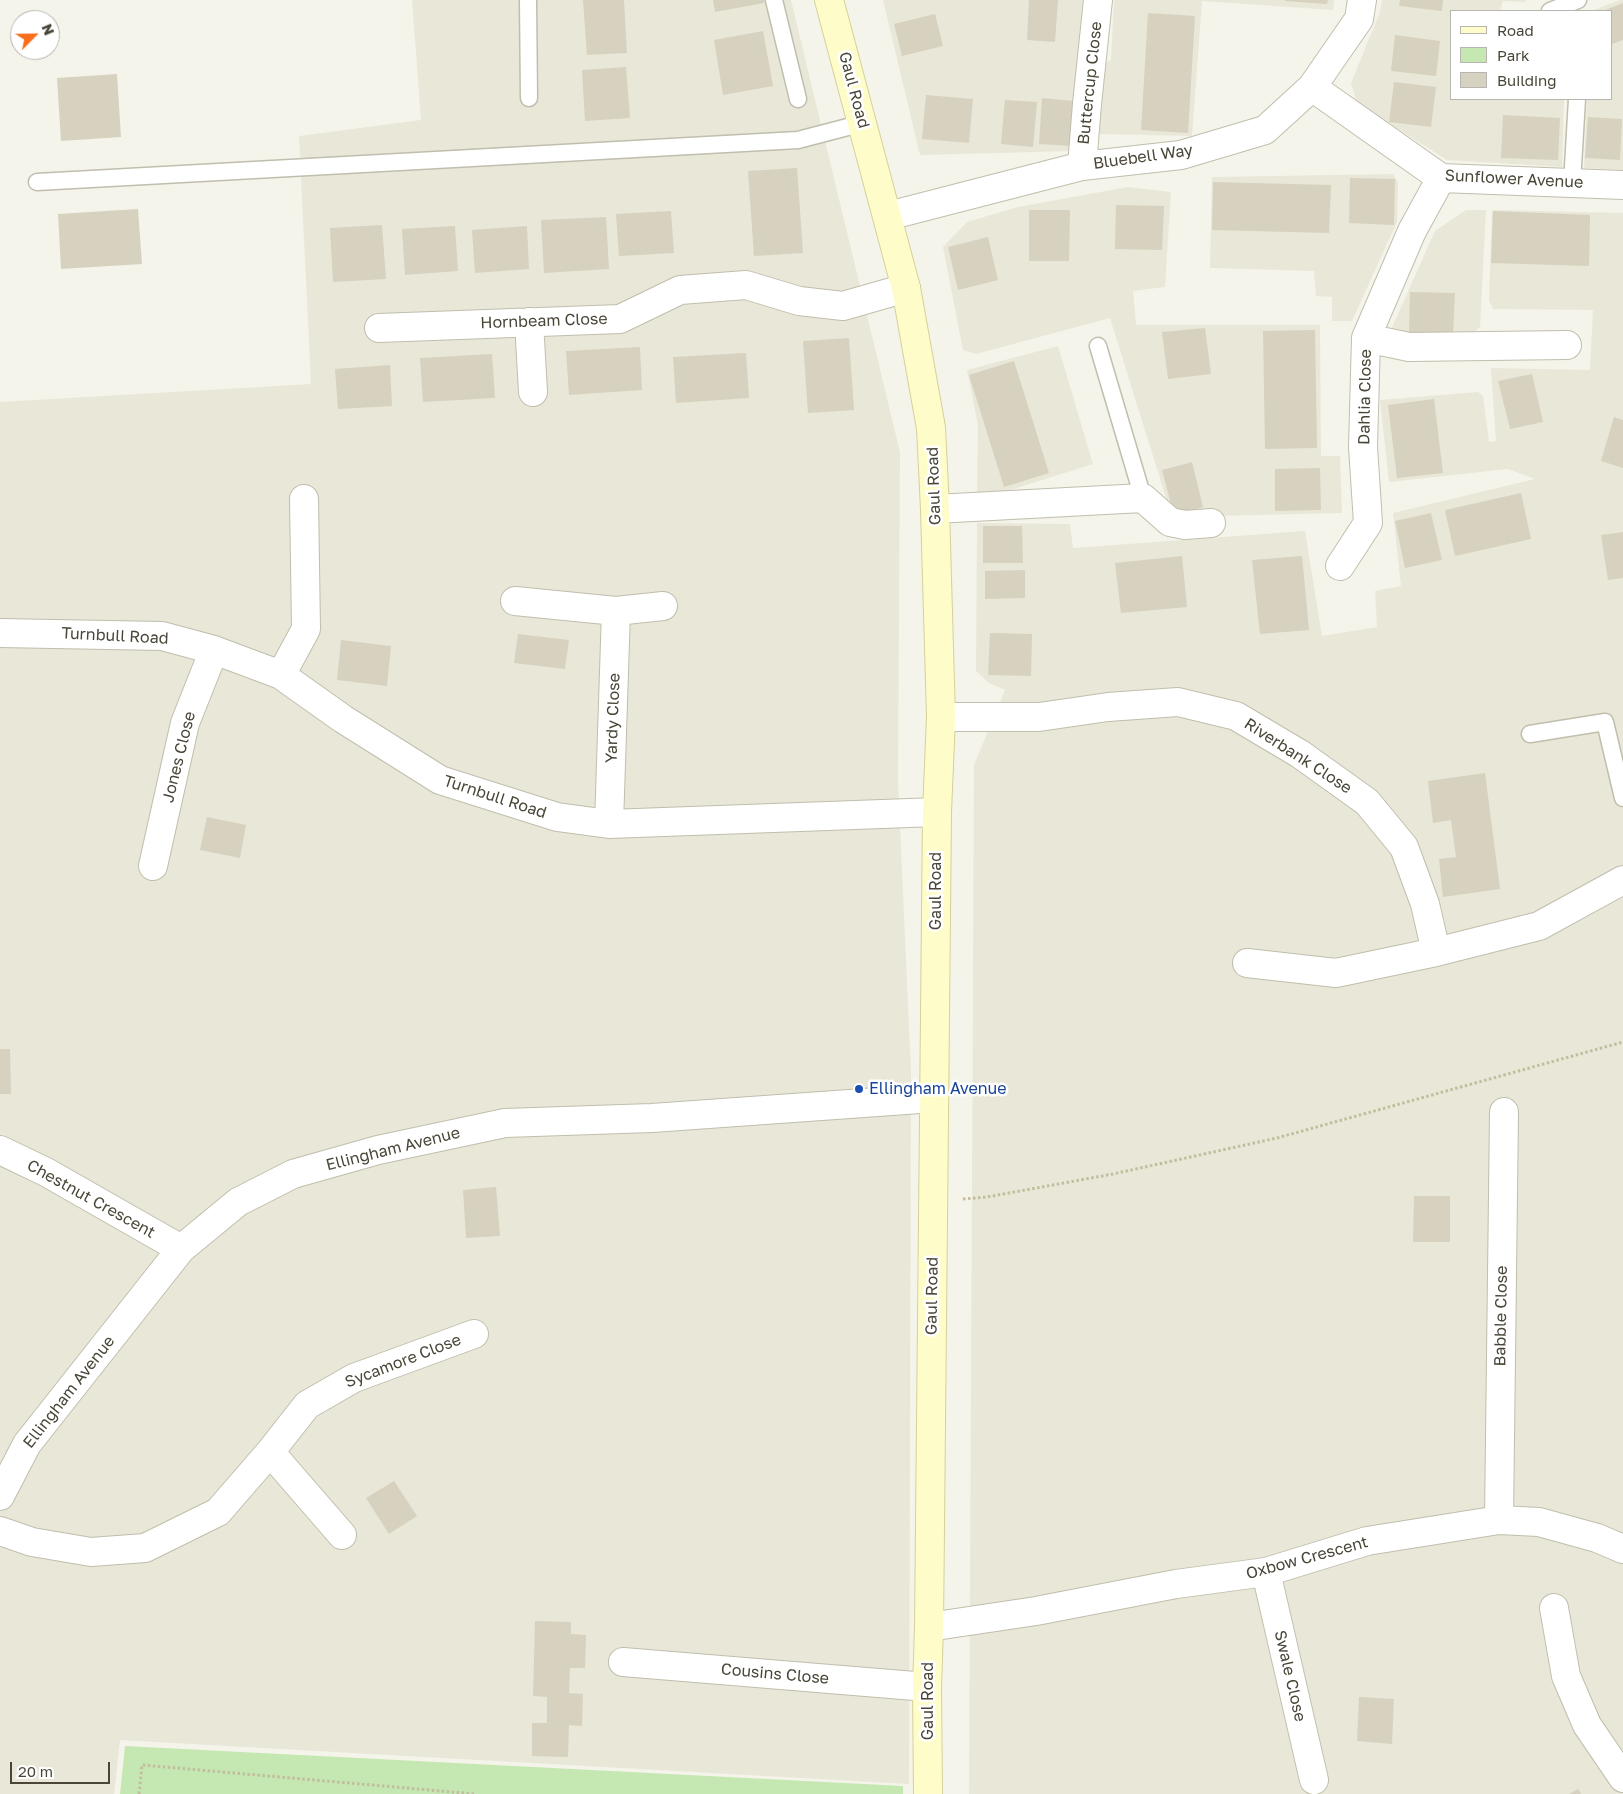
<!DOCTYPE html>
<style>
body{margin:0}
#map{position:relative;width:1623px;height:1794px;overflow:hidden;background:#f5f4ea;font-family:"Golos Text",sans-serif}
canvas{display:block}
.legend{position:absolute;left:1450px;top:10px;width:162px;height:90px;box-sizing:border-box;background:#fff;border:1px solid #b6b5af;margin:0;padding:6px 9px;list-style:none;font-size:15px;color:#494638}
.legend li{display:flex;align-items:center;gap:10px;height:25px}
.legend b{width:25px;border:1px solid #b6b5af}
.north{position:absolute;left:10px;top:10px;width:50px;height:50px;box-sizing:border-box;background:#fff;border:1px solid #b6b5af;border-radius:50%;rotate:67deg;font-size:14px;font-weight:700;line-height:20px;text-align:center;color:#494638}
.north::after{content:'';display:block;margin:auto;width:18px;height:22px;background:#f86e1d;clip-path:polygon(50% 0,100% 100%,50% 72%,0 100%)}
.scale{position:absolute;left:10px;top:1762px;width:100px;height:22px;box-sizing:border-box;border:2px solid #494638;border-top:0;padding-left:6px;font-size:15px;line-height:18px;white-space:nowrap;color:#494638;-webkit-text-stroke:4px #fff;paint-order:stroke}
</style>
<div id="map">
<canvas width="1623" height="1794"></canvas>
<ul class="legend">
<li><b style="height:6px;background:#fefdca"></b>Road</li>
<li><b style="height:14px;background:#c5e8b3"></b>Park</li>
<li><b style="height:14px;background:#d6d2bf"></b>Building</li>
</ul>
<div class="north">N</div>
<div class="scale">20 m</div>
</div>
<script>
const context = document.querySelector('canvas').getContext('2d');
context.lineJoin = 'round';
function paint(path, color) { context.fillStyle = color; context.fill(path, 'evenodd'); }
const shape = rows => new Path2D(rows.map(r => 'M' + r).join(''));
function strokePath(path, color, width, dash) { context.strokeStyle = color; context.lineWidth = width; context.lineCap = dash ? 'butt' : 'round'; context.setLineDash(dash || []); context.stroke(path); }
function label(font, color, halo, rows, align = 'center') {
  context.font = font + ' "Golos Text",sans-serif'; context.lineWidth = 5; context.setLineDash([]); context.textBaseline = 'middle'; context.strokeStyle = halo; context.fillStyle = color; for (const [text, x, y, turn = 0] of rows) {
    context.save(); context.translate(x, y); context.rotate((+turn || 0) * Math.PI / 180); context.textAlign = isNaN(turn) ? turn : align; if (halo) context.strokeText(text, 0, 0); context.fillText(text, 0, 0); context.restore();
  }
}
paint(shape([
 [412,0,791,0,900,452,898,781,911,1072,909,1784,120,1740,114,1794,0,1794,0,402,311,384,299,136,421,120],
 [883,0,1083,0,1075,151,920,155],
 [1114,0,1334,0,1333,10,1202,1,1192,136,1098,134,1100,66,1111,60],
 [1382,0,1526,0,1525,2,1503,1,1500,11,1452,11,1452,99,1564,99,1562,167,1447,160,1357,103,1351,83,1380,12],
 [1620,0,1623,0,1623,170,1584,168,1587,99,1612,99,1612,11,1592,11],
 [1393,174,1398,182,1397,222,1352,321,1332,321,1332,297,1316,296,1314,271,1210,268,1212,177],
 [1128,187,1171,192,1165,287,1133,291,1136,325,1320,325,1321,456,1340,456,1342,513,1172,517,1110,318,976,354,963,350,943,247,967,222,1018,207],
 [1466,210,1486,210,1480,327,1469,336,1434,339,1390,332,1435,231],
 [1492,210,1623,213,1623,1794,969,1794,974,765,1005,690,989,683,976,671,977,523,1070,524,1073,548,1305,531,1322,636,1377,627,1375,591,1401,586,1393,513,1535,479,1508,469,1389,482,1380,400,1478,392,1483,396,1489,442,1496,441,1491,368,1590,370,1593,310,1493,309,1489,300],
 [1058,346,1093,464,1007,491,977,494,978,425,967,370]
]), '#e9e7d8');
paint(shape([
 [125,1746,903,1786,903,1794,120,1794]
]), '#c5e8b3');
paint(shape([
 [583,0,624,0,627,53,587,55],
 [713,0,764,0,764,3,715,12],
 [1029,0,1058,0,1055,42,1027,40],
 [1285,0,1328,0,1327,4,1285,1],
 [1400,0,1443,0,1442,11,1399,6],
 [1623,3,1623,40,1612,44,1612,11,1603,11],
 [1148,13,1195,16,1188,133,1141,130],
 [935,14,943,46,902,56,894,24],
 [763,31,773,86,723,95,714,40],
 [1395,35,1440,41,1436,76,1391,71],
 [626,67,630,118,585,121,582,70],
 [117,74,121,137,61,141,57,78],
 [1394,82,1436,87,1431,127,1389,122],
 [926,95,973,99,969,143,922,139],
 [1042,98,1074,101,1071,146,1039,144],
 [1005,100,1037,102,1033,147,1001,144],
 [1503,115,1560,118,1558,160,1501,158],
 [1588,117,1622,119,1620,160,1585,158],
 [797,168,803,253,754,256,748,171],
 [1350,178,1395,179,1394,225,1349,223],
 [1213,182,1331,185,1329,233,1212,230],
 [1116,205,1164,206,1162,250,1115,249],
 [138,209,142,264,61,269,58,214],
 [1029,210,1070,210,1069,261,1029,261],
 [671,211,674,253,619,256,616,214],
 [1493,211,1590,215,1589,266,1491,263],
 [606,217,609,269,544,273,541,220],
 [382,225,386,279,333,282,330,228],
 [455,226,458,271,405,275,402,229],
 [527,226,529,269,475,273,472,230],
 [988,237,998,280,958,290,948,247],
 [1410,292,1455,293,1453,334,1409,333],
 [1205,328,1211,374,1168,379,1162,332],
 [1315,330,1317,448,1265,449,1263,331],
 [849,338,854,410,808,413,803,341],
 [640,347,642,390,569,395,566,351],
 [746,353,749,398,676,403,673,357],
 [492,354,495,398,423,402,420,358],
 [1014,361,1049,473,1004,487,969,375],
 [390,365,392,406,338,409,335,369],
 [1532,374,1543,422,1510,429,1498,381],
 [1434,399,1443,473,1397,478,1388,405],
 [1614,417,1623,420,1623,468,1601,461],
 [1192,462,1203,507,1174,515,1162,470],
 [1320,468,1321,510,1275,511,1275,469],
 [1521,493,1531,539,1455,556,1445,510],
 [1431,513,1442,560,1405,568,1395,521],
 [983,526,1022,526,1023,563,983,563],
 [1623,532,1623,578,1608,580,1601,535],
 [1182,556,1187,607,1121,613,1115,563],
 [1302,556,1309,630,1260,634,1252,560],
 [1025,570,1025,598,985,599,985,571],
 [990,633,1032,634,1031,676,988,675],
 [518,634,569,640,565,669,514,663],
 [341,640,391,646,387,686,337,680],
 [1485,773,1500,889,1443,897,1439,859,1456,857,1451,820,1433,823,1428,781],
 [207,817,246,825,240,858,200,850],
 [0,1049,10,1049,11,1094,0,1094],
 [496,1187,500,1236,466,1238,463,1190],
 [1414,1196,1450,1196,1450,1242,1413,1242],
 [394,1481,417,1516,389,1534,366,1498],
 [535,1621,571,1622,571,1634,586,1635,585,1668,570,1668,569,1693,583,1694,582,1726,569,1725,568,1757,532,1756,532,1723,547,1723,547,1697,533,1696],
 [1359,1697,1394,1699,1392,1744,1357,1741],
 [1578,1789,1581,1794,1569,1794]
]), '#d6d2bf');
const lane = shape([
 [528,0,529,98],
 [774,0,798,99],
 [1550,11,1578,0],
 [37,182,798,140,863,123],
 [1572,183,1577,99],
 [1098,346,1143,498],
 [1530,734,1605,722,1623,798]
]);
const street = shape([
 [1312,87,1441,178,1623,185],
 [1082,166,1087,104,1098,0],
 [888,216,1082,166,1181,155,1265,130,1312,87,1359,19,1362,0],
 [529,322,533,392],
 [379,328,620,319,680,290,746,285,799,301,843,306,906,288],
 [1366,338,1409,347,1567,345],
 [935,509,1143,498,1170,522,1185,525,1211,523],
 [1340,566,1368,523,1363,447,1366,338,1412,231,1441,178],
 [515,601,616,611,663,606],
 [0,633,162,636,214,650,281,675,343,719,440,780,557,817,609,824,937,812],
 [281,675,306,629,304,499],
 [941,717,1039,717,1108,707,1178,702,1236,716,1300,754,1367,802,1404,847,1425,904,1436,952,1539,926,1623,880],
 [609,824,616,611],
 [153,866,185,723,214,650],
 [1247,963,1336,973,1436,952],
 [0,1150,46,1172,181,1249],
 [270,1452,342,1535],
 [0,1496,27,1444,181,1249,238,1202,293,1174,378,1150,505,1123,652,1118,934,1098],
 [1499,1520,1504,1112],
 [0,1531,32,1542,91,1552,145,1548,218,1512,270,1452,307,1405,354,1378,474,1334],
 [1266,1572,1314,1780],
 [1554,1608,1566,1676,1587,1725,1623,1778],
 [929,1627,1036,1611,1176,1584,1266,1572,1367,1541,1499,1520,1539,1522,1597,1538,1623,1549],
 [623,1662,927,1687]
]);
const secondary = shape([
 [829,0,906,288,931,428,935,509,941,717,937,812,929,1627,927,1687,928,1794]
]);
strokePath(lane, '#c0beac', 19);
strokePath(street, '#c0beac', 30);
strokePath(secondary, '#d4d19a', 30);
strokePath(shape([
 [963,1199,987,1197,1113,1174,1277,1138,1623,1042],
 [139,1794,142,1765,475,1794]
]), '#c2bd9d', 3, [2.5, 2.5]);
strokePath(lane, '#fff', 16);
strokePath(street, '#fff', 28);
strokePath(secondary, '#fefdca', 28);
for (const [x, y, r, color] of [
 [859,1089,5,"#1a4fb4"]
]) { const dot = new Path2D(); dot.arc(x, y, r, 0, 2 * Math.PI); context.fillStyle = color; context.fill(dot); strokePath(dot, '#fff', 2); }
label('16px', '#494638', '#fff', [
 ["Buttercup Close",1090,83,-84],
 ["Gaul Road",854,90,75],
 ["Bluebell Way",1143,157,-8],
 ["Sunflower Avenue",1514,179,3],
 ["Hornbeam Close",544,321,-2],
 ["Dahlia Close",1365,397,-89],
 ["Gaul Road",934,486,-92],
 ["Turnbull Road",115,636,3],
 ["Yardy Close",613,718,-88],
 ["Riverbank Close",1298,756,33],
 ["Jones Close",179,757,-76],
 ["Turnbull Road",495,797,18],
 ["Gaul Road",936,891,-90],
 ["Ellingham Avenue",393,1149,-14],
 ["Chestnut Crescent",91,1199,29],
 ["Gaul Road",932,1296,-89],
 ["Babble Close",1501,1316,-89],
 ["Sycamore Close",403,1361,-21],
 ["Ellingham Avenue",69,1392,-52],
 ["Oxbow Crescent",1307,1558,-15],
 ["Cousins Close",775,1674,5],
 ["Swale Close",1290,1676,77],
 ["Gaul Road",928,1701,-90]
]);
label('16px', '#164399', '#fff', [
 ["Ellingham Avenue",869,1089]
], 'left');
</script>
